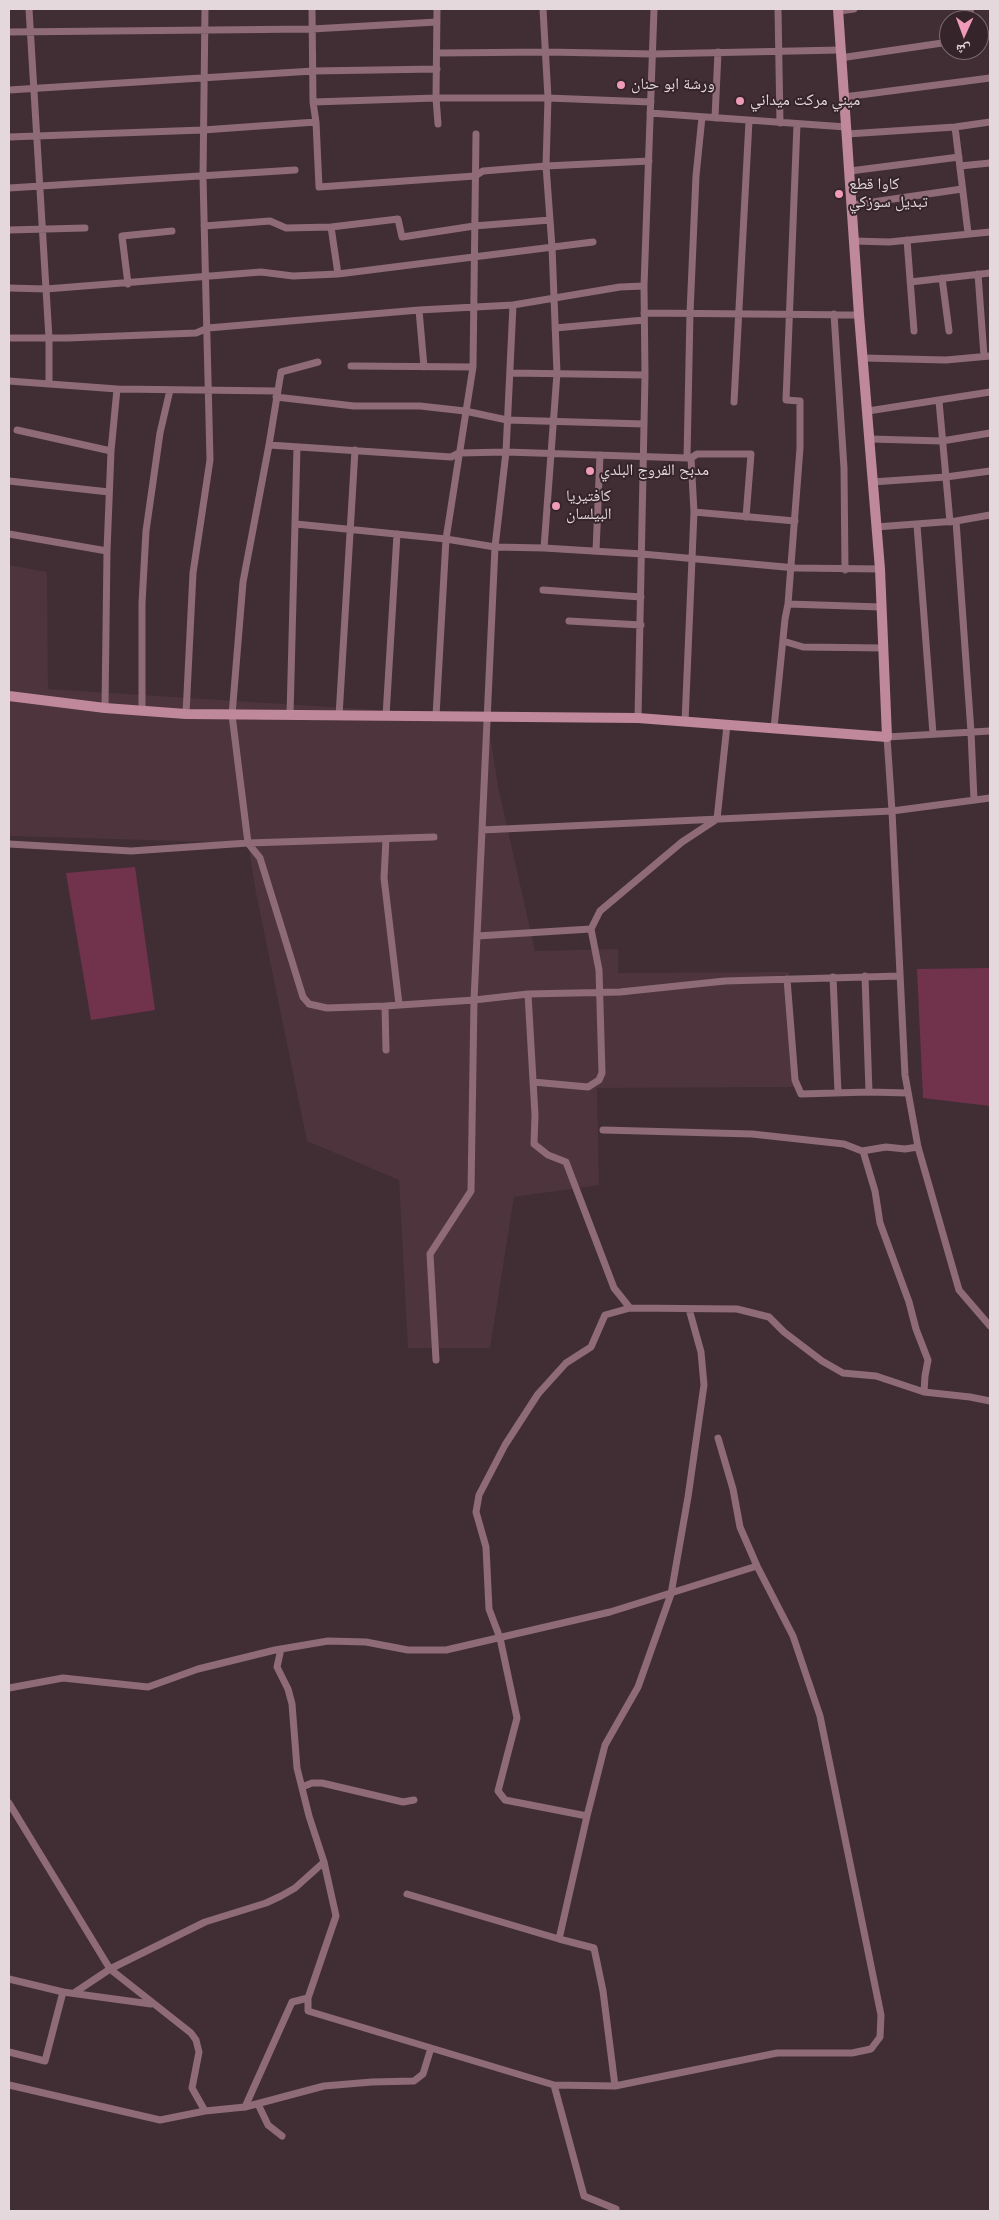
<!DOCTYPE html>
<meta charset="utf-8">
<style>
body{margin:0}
#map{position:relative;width:999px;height:2220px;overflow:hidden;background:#402e34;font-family:"Nunito Sans","Noto Naskh Arabic",sans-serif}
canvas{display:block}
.frame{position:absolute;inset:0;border:10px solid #e4d8dc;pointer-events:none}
.north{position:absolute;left:939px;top:10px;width:50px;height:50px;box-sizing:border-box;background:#35242a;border:1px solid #7b6c71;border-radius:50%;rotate:182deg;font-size:14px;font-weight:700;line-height:20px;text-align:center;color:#e4d8dc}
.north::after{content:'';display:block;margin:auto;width:18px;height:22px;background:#ef9ab8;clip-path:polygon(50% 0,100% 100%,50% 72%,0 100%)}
</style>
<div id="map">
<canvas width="999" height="2220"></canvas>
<div class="frame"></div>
<div class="north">ش</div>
</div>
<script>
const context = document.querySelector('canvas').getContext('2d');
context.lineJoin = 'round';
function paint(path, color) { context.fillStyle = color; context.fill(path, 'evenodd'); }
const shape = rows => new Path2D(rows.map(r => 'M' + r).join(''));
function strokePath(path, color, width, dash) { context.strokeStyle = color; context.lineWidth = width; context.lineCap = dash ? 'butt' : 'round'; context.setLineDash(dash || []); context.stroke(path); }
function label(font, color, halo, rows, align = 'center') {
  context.font = font + ' "Nunito Sans","Noto Naskh Arabic",sans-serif'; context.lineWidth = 4; context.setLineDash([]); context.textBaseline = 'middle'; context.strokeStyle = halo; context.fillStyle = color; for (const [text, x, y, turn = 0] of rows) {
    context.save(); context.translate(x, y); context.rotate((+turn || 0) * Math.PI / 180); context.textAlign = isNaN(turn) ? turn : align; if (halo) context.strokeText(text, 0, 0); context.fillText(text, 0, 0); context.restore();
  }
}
paint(shape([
 [9,565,47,572,48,689,487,717,498,786,535,951,618,949,618,973,789,972,797,1087,597,1088,599,1185,514,1197,490,1348,408,1348,399,1180,307,1141,256,893,248,843,9,836]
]), '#4d343d');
paint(shape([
 [135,867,155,1010,91,1020,66,873],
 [990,968,990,1106,923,1098,917,969]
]), '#70334b');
strokePath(shape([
 [29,9,49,338,49,384],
 [312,9,313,102,316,122,319,187,475,176,483,171,546,166,649,161],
 [437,9,436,98,438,124],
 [543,9,548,98,546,166,552,247,557,373,544,548],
 [778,9,780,123],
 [970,9,971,20],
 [839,11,854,9],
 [9,32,312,29,437,22],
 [979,37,990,36],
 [437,53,546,52,653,54,840,50],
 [840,58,949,42],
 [9,90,313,71,437,69],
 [844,97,990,78],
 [313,102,436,98,548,98,651,102],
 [650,113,846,127],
 [715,118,718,52],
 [955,127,968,233],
 [847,134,955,127,990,122],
 [9,137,203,130,316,122],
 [960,166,990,163],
 [850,171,959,157],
 [9,188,295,170],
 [852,205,962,189],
 [204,226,270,221,286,228,331,227,398,219,402,237,474,226,550,220],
 [331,227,338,274],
 [9,230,85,228],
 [907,240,914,331],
 [854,241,889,242,990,232],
 [978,274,984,356],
 [942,278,949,331],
 [910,282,990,273],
 [128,284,122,236,172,231],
 [9,288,46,289,261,272,293,276,338,274,593,242],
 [419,310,424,367],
 [644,313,859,315],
 [834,314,844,468,845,570],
 [555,328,644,320],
 [9,338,68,338,196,333,208,328,419,310,513,305,620,287,644,286],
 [863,358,946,360,990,356],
 [318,362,281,372,269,445,243,582,232,715,248,843,260,858,303,997,309,1004,327,1008,385,1006,474,1000,528,994,620,992,725,981,900,976],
 [351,366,473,367],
 [510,373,645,375],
 [9,381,117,389,277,391],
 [276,397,354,406,420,406,465,411,507,420,644,424],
 [939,401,950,522],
 [734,402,749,121],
 [868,411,990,392],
 [17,430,111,451],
 [870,439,942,441,990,433],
 [269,445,451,457,459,453,506,452,687,458,691,458,697,454,751,454,746,517],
 [687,458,690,313,696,176,702,117],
 [9,481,109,492],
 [872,482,946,477,990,471],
 [694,512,795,521],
 [956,521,971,732,974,800],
 [296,524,446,539,495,547,544,548,642,554,796,568,880,569],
 [917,525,933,734],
 [876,527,956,521,990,515],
 [9,534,107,551],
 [596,551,600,455],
 [543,590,641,597],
 [788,604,881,607],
 [569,621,641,625],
 [783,641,803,647,884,648],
 [105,708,107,551,111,451,117,389],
 [142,710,142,603,146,531,160,433,170,390],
 [186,714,193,573,210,460,203,177,205,9],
 [290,715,297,447],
 [339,716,355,450],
 [386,716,397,534],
 [436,716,446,539,473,367,476,134],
 [638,718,645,375,644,286,654,9],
 [685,722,694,512,691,458],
 [774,728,785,619,788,604,800,448,800,401,786,400,797,124],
 [990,798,892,811,905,1075,918,1147,959,1290,990,1326],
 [482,830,495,547,506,452,513,305],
 [386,839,384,878,399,1004],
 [9,844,131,851,248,843,434,837],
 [591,929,600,911,682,842,717,819,727,725],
 [477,936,591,929,599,970,602,1073,599,1080,588,1087,533,1082],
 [865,976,869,1092],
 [833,977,838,1092],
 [787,979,795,1080,801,1094,869,1092,908,1093],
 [528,994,535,1115,534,1144,548,1155,566,1162,614,1288,630,1308],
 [385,1006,386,1050],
 [603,1130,752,1134,844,1144,862,1151,886,1147,905,1149,918,1147],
 [863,1151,875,1191,880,1223,909,1302,916,1329,928,1360,925,1376,924,1392],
 [436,1360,430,1254,471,1191,474,1000,482,830,892,811,887,737,990,731],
 [281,1649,277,1667,288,1689,292,1704,297,1768,309,1816,324,1862,336,1916,308,1998],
 [9,1688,63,1678,148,1687,198,1669,275,1650,328,1641,366,1642,408,1650,446,1650,610,1612,757,1566],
 [302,1787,312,1783,322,1783,403,1802,414,1800],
 [9,1803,110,1969,191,2033,196,2040,199,2052,192,2088,205,2111,245,2107,324,2086,372,2082,414,2081,423,2074,431,2048],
 [587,1816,605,1745,638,1687,671,1594,688,1497,704,1385,701,1352,689,1309],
 [407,1894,559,1939],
 [9,1979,63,1992,151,2004],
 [74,1993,110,1969,205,1922,266,1903,281,1896,295,1888,324,1862],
 [9,2052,45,2061,63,1992],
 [9,2085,160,2120,205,2111],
 [554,2085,584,2196,616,2209],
 [615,2086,603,1991,594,1948,559,1939,587,1816,505,1800,498,1791,517,1718,500,1638,489,1609,486,1547,476,1512,479,1495,505,1445,538,1394,566,1363,591,1347,605,1315,630,1308,737,1309,769,1317,784,1332,822,1361,843,1373,876,1376,924,1392,970,1397,990,1401],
 [258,2104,268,2125,282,2136],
 [245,2107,292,2002,308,1998,308,2011,554,2085,615,2086,777,2053,852,2053,871,2049,880,2037,881,2015,820,1716,793,1636,757,1566,740,1527,733,1489,718,1438]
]), '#8e6b76', 7);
strokePath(shape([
 [9,696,105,708,186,714,638,718,887,737,880,569,859,315,838,9]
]), '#c0889b', 10);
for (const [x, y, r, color] of [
 [621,85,5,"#ef9ab8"],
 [740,101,5,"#ef9ab8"],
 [839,194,5,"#ef9ab8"],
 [590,471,5,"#ef9ab8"],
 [556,506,5,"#ef9ab8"]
]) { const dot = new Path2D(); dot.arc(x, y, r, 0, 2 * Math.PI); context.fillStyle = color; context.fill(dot); strokePath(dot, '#35242a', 2); }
label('16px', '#e4d8dc', '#35242a', [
 ["ورشة ابو حنان",631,85],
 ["ميني مركت ميداني",750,101],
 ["كاوا قطع",849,185],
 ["تبديل سوزكي",849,203],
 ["مدبح الفروج البلدي",600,471],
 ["كافتيريا",566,497],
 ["البيلسان",566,515]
], 'left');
</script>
